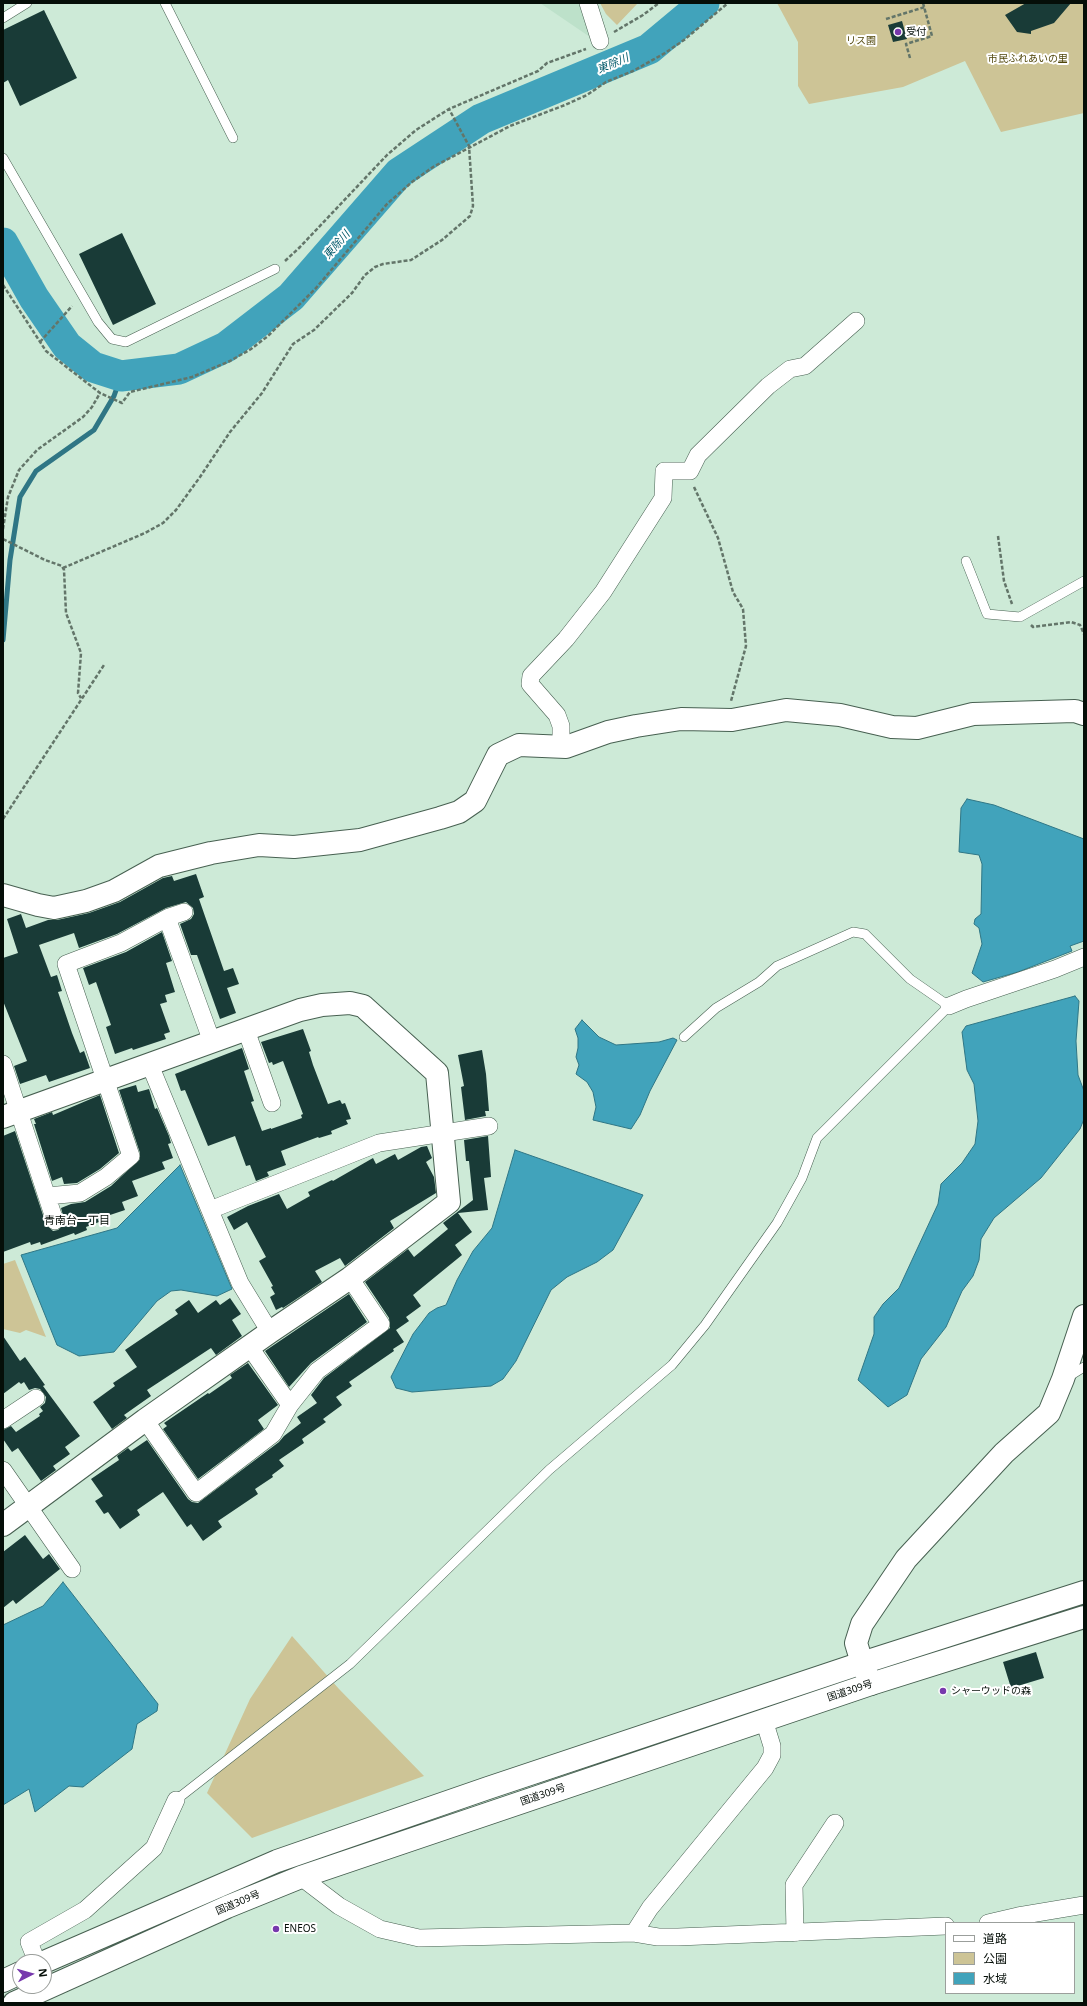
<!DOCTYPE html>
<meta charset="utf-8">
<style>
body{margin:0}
#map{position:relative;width:1087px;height:2006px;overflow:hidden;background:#cdead7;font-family:"Noto Sans","Noto Sans JP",sans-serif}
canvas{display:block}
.frame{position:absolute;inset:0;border:4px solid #050e08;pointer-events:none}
.legend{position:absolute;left:945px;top:1922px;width:130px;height:72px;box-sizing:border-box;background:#fff;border:1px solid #9b9f9c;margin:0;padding:5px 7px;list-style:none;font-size:12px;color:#050e08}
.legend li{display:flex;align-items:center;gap:8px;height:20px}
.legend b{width:20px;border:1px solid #9b9f9c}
.north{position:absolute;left:12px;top:1954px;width:40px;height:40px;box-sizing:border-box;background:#fff;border:1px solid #9b9f9c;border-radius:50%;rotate:84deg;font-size:11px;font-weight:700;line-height:16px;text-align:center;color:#050e08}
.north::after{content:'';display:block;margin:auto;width:14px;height:18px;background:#7738ad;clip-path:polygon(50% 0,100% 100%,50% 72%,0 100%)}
</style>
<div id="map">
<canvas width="1087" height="2006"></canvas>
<div class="frame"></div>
<ul class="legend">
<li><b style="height:5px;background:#fff"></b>道路</li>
<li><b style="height:11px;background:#cdc496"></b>公園</li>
<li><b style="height:11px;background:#41a3bb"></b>水域</li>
</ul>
<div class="north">N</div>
</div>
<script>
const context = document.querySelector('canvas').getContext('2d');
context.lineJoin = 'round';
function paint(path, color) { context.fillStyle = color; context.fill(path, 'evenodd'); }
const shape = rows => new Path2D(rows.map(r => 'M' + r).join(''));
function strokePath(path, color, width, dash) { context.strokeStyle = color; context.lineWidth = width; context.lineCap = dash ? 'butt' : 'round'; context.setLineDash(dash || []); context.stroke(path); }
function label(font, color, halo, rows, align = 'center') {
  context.font = font + ' "Noto Sans","Noto Sans JP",sans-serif'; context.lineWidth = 4; context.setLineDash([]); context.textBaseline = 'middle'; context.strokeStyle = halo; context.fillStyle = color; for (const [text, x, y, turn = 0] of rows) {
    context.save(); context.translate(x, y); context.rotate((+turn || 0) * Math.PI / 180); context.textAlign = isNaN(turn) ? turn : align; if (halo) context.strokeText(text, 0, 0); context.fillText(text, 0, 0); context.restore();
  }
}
paint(shape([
 [540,3,579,3,590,37]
]), '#bde1ca');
paint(shape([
 [600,3,638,3,617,25,606,14],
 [777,3,1084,3,1084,113,1001,132,965,61,903,87,809,104,798,86,798,42],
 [15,1260,46,1337,26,1330,20,1333,3,1329,3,1264],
 [292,1636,339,1689,424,1776,252,1838,207,1793,250,1699]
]), '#cdc496');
const water = shape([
 [967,799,994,805,1084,839,1084,941,1070,946,1072,951,1018,972,983,982,972,973,982,944,979,928,974,924,975,919,981,914,982,864,979,855,959,852,961,808,967,799],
 [1075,996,1079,1001,1076,1041,1078,1075,1084,1091,1084,1119,1080,1129,1041,1178,994,1218,981,1239,979,1260,973,1276,962,1291,946,1327,921,1359,907,1395,888,1407,858,1380,874,1334,874,1317,883,1304,899,1288,938,1204,941,1184,962,1163,975,1144,978,1121,974,1084,967,1070,962,1032,966,1026,1075,996],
 [582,1020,599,1037,616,1045,659,1042,673,1038,677,1040,650,1091,640,1115,631,1129,593,1120,596,1107,593,1092,587,1082,576,1074,579,1065,576,1057,578,1048,578,1038,575,1029,582,1020],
 [515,1150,643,1195,613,1250,597,1262,567,1277,551,1290,516,1361,503,1379,491,1386,412,1392,396,1388,391,1377,413,1334,429,1313,437,1308,446,1305,457,1280,473,1251,492,1228,515,1150],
 [180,1165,232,1289,217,1296,181,1290,171,1291,157,1301,114,1352,79,1356,57,1345,21,1255,117,1228,180,1165],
 [63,1582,158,1704,157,1711,137,1724,132,1749,83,1787,69,1786,35,1812,29,1789,3,1805,3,1625,43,1606,63,1582]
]);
paint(water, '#41a3bb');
strokePath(water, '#2f7685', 1);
strokePath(shape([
 [3,640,10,560,20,497,36,471,94,430,114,396,121,376]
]), '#2f7685', 5);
strokePath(shape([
 [3,243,34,298,67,346,93,367,121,376,179,369,226,347,291,297,399,173,481,119,649,49,704,3]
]), '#41a3bb', 31);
paint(shape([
 [1026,3,1071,3,1054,23,1031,31,1031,34,1017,32,1005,15],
 [44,10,77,78,20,106,8,80,3,83,3,30],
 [902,21,907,39,893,42,888,25],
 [122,233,156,304,113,325,79,254],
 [196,874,204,897,199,899,224,971,233,968,239,984,227,988,236,1013,220,1019,197,955,191,955,180,924,191,919,194,914,193,908,186,902,166,908,117,934,79,948,74,933,39,945,51,977,57,975,62,991,58,992,72,1033,80,1053,84,1051,90,1068,49,1082,46,1075,20,1084,14,1066,27,1061,3,1001,3,958,18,953,7,919,21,914,26,928,48,920,57,920,89,913,120,902,163,878,172,876,174,881],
 [162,932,172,961,166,963,175,992,165,995,167,1002,160,1004,170,1032,164,1034,166,1039,133,1050,132,1048,115,1054,106,1027,111,1025,96,982,89,985,83,968,126,952],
 [303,1029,311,1051,309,1052,313,1065,328,1104,340,1100,342,1104,345,1103,351,1119,346,1120,348,1124,331,1131,332,1134,319,1138,318,1137,281,1151,286,1165,267,1172,269,1176,256,1181,250,1165,246,1166,235,1136,208,1146,185,1090,181,1091,175,1074,242,1048,249,1069,244,1071,254,1101,251,1102,262,1131,271,1128,271,1129,302,1118,301,1115,303,1114,283,1061,273,1065,272,1062,269,1063,261,1042],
 [482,1050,486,1074,489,1111,485,1111,486,1116,465,1120,461,1087,464,1086,458,1055],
 [136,1085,138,1092,149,1089,155,1109,157,1108,169,1136,171,1143,168,1144,173,1158,162,1162,165,1169,132,1181,138,1196,122,1202,125,1210,98,1219,99,1222,86,1227,87,1230,75,1235,74,1233,41,1245,40,1242,31,1245,30,1242,3,1252,3,1136,15,1131,46,1224,53,1231,58,1230,65,1223,61,1208,71,1204,85,1202,111,1186,140,1159,140,1153,119,1090],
 [100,1095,119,1153,100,1169,77,1183,64,1184,62,1177,52,1181,34,1124,36,1124,34,1119,52,1112,53,1115],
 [488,1136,491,1177,484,1178,488,1210,458,1213,472,1232,455,1245,462,1255,413,1295,421,1306,406,1317,409,1321,396,1330,404,1342,393,1349,394,1351,349,1382,352,1386,336,1397,342,1405,323,1419,326,1422,302,1439,304,1443,279,1460,284,1466,272,1475,273,1477,255,1489,258,1494,218,1521,222,1527,203,1541,191,1524,187,1527,163,1492,137,1510,140,1515,120,1529,108,1512,104,1514,95,1501,103,1496,91,1479,119,1460,117,1456,128,1448,131,1451,147,1440,188,1499,192,1502,198,1503,279,1442,284,1436,301,1423,297,1417,317,1403,311,1395,324,1378,390,1328,389,1318,365,1282,408,1249,414,1257,448,1229,443,1223,473,1200,469,1161,466,1161,464,1140],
 [427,1146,432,1158,426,1162,434,1177,436,1193,390,1221,394,1228,345,1266,340,1258,315,1271,322,1282,283,1308,282,1307,276,1310,270,1297,275,1294,271,1287,273,1286,259,1261,266,1257,247,1222,234,1230,227,1217,248,1206,279,1194,287,1209,310,1196,308,1192,332,1180,333,1181,373,1158,376,1164,395,1154,398,1160,421,1147],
 [349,1294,367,1322,311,1363,289,1387,265,1351],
 [230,1298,241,1314,232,1320,242,1336,216,1355,211,1348,147,1390,151,1396,124,1415,127,1418,112,1429,93,1402,115,1386,113,1383,137,1367,125,1350,178,1314,175,1310,189,1300,198,1313,216,1300,220,1305],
 [3,1336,20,1361,25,1357,45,1385,43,1386,80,1436,65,1447,70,1454,53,1466,56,1470,41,1481,18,1448,12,1452,3,1439,3,1430,11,1426,16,1432,40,1416,39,1414,43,1411,40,1407,45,1403,46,1397,40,1389,35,1388,29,1390,24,1382,21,1384,19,1382,3,1394],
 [248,1363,278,1405,258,1420,264,1429,198,1479,163,1429,167,1426,164,1423,208,1393,209,1394,232,1378,230,1375],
 [25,1535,43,1559,49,1554,60,1569,16,1604,13,1600,3,1608,3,1552],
 [1036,1652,1044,1678,1011,1688,1003,1662]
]), '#193b37');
const lane = shape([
 [165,3,233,138],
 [3,18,27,3],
 [3,158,98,322,112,339,126,342,275,269],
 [966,561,987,614,1020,617,1084,581],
 [1068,1377,1084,1367],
 [176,1800,350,1664,549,1470,672,1365,705,1325,777,1223,802,1178,817,1138,949,1006,910,979,865,934,853,932,777,966,759,982,716,1008,684,1037]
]);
const street = shape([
 [588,3,600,41],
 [561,746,561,726,557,715,530,684,531,676,566,639,603,592,663,498,664,471,690,471,698,455,768,386,790,369,805,366,856,321],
 [167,918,212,1042],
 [949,1006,966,999,1055,969,1084,957],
 [246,1030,272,1103],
 [3,1064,55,1221],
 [150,1065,240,1283,270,1332],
 [47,1196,80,1193,106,1177,131,1156,66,964,121,943,169,917,184,912],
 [210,1210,379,1143,489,1126],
 [249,1346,290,1405],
 [3,1420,36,1398],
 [145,1420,196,1493,273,1434,290,1405,317,1371,381,1324,350,1278],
 [3,1470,72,1569],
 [301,1877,339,1906,380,1929,419,1938,634,1933,658,1937,678,1937,946,1926],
 [988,1923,1018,1916,1084,1905],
 [634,1933,650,1908,765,1768,772,1755,772,1746,764,1720],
 [795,1933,794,1885,835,1823],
 [37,1962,29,1942,85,1910,154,1848,176,1800]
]);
const secondary = shape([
 [3,895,38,905,54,908,86,901,114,891,159,866,211,853,259,845,294,847,360,840,440,818,459,812,475,801,498,755,519,745,566,747,608,732,636,726,681,719,732,720,786,710,840,715,892,727,917,728,973,714,1075,711,1084,714],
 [3,1117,300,1010,322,1005,350,1003,363,1006,437,1073,449,1202,350,1278,270,1332,145,1420,3,1525],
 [871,1684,862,1663,856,1643,862,1624,906,1559,1004,1453,1049,1413,1063,1379,1084,1316]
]);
const highway = shape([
 [44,1962,277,1861,488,1788,862,1663,1084,1592],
 [3,1981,20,1973],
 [14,2003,227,1907,301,1877,871,1684,1084,1617]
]);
strokePath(lane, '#476051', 10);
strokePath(street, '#476051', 18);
strokePath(secondary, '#476051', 24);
strokePath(highway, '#476051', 24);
strokePath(shape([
 [886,19,925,7],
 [614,32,643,15,659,3],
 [910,58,906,44,932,36,923,3],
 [285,261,300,247,387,155,416,130,449,109,538,71,547,63,586,49],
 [3,285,46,351,100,393,122,403,130,392,192,377,230,361,251,349,268,336,316,288,387,204,412,182,433,167,510,126,565,105,587,95,606,82,633,71,665,53,684,40,728,3],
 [40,342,72,306],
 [694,487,718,538,733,592,743,609,746,646,731,701],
 [3,529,8,497,19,470,37,450,83,417,92,407,100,393],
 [998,536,1004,581,1012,604],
 [3,539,45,560,62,566,64,570,66,613,81,653,78,693,81,698],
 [63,568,145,533,163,523,176,510,200,477,230,432,262,393,293,344,314,330,352,293,365,275,375,267,383,264,411,260,442,240,470,216,473,206,469,146,449,109],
 [1031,625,1033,627,1071,622,1080,625,1084,634],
 [3,819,104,665]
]), '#637569', 2.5, [4, 2]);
strokePath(lane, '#fff', 9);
strokePath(street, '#fff', 17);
strokePath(secondary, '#fff', 22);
strokePath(highway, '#fff', 22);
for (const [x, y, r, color] of [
 [898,32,4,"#7738ad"],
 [943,1691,4,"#7738ad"],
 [276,1929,4,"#7738ad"]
]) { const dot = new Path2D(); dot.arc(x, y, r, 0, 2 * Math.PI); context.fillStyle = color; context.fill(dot); strokePath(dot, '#fff', 1.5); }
label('10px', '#050e08', '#fff', [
 ["受付",906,32],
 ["シャーウッドの森",951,1691],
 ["ENEOS",284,1929]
], 'left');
label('10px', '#50460a', '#fff', [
 ["リス園",861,41],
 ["市民ふれあいの里",1028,59]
]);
label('10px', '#050e08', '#fff', [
 ["国道309号",850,1691,-18],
 ["国道309号",543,1795,-19],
 ["国道309号",238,1903,-23]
]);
label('italic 11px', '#03596a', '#fff', [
 ["東除川",613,64,-23],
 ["東除川",337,245,-49]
]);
label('11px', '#050e08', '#fff', [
 ["青南台一丁目",77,1221]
]);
</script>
